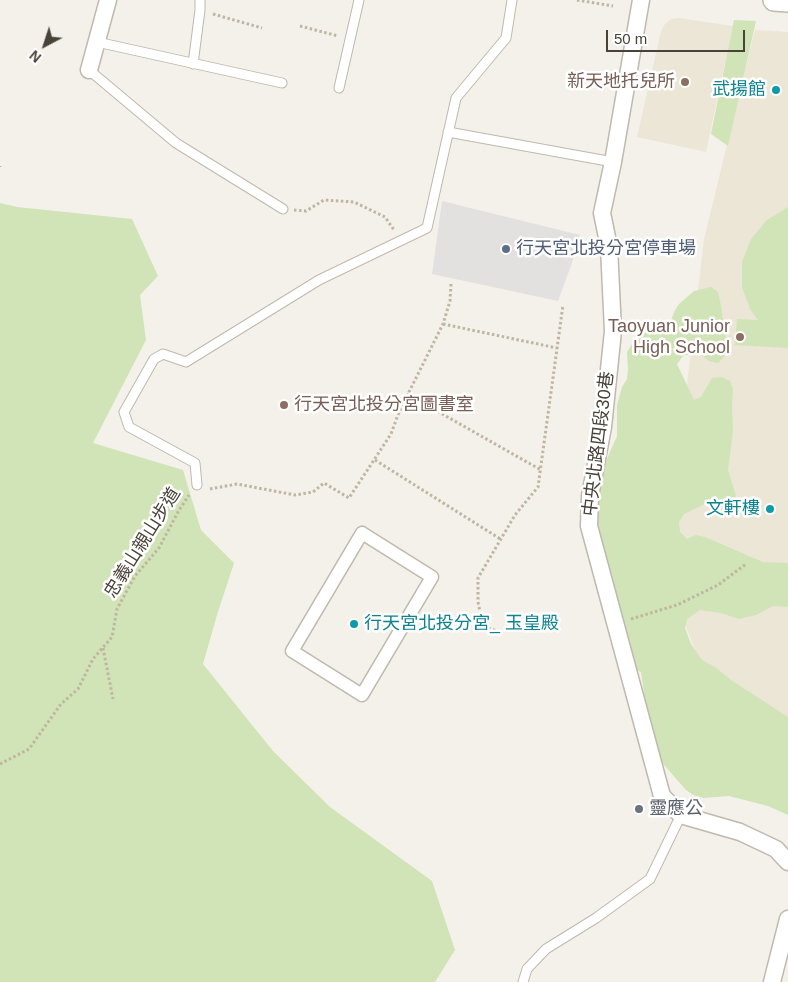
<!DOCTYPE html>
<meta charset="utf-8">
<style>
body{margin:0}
#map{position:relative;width:788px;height:982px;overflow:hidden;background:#f4f1eb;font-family:Helvetica,sans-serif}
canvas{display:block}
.north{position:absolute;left:20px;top:20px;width:50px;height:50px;-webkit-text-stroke:4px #fff;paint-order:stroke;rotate:220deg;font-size:14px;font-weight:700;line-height:20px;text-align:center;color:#484239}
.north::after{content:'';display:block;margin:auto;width:18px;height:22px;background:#484239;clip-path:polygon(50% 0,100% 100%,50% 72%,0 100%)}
.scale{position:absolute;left:606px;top:30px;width:139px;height:22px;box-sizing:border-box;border:2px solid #484239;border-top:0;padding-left:6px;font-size:15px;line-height:18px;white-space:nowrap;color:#484239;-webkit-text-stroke:4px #fff;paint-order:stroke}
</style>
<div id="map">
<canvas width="788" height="982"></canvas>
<div class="north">N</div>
<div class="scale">50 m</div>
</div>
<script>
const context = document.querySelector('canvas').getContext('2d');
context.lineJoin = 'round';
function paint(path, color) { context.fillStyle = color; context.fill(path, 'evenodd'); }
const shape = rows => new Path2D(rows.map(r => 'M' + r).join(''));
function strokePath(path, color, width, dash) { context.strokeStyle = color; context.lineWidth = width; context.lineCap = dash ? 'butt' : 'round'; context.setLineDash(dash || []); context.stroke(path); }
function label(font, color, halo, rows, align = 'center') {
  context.font = font + ' Helvetica,"Noto Sans TC",sans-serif'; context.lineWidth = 5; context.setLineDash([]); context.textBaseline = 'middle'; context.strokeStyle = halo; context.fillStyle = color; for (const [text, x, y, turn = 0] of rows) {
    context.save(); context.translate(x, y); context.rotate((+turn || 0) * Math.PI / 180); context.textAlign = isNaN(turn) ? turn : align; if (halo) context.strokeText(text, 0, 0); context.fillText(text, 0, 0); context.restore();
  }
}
paint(shape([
 [679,18,733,26,706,152,637,137,661,31,665,24,671,19],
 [755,30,788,32,788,755,718,707,677,605,681,436,704,239]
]), '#ece6d6');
paint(shape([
 [734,20,756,21,728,146,711,134],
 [0,203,17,207,132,219,158,276,140,295,146,340,93,443,183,470,201,530,234,563,217,615,203,664,273,751,330,807,432,881,455,950,435,982,0,982],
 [788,207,788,348,735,345,737,319,758,320,750,309,742,287,742,262,751,239,767,220],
 [711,287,718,292,720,301,726,337,726,346,724,357,718,363,709,361,701,355,684,355,677,364,694,400,701,397,712,378,722,377,730,381,733,389,732,406,733,431,728,470,736,496,729,501,711,501,684,514,679,522,680,532,687,539,696,535,705,537,763,562,788,563,788,607,773,606,756,615,739,619,721,613,700,610,687,619,685,628,691,644,702,660,715,667,731,680,788,717,788,815,768,806,729,796,703,798,693,795,685,789,659,759,646,722,644,693,641,672,633,668,598,527,597,518,602,470,617,436,617,405,622,387,627,379,628,370,627,352,639,333,655,325,671,321,674,312,679,304,694,291]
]), '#d0e4b7');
paint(shape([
 [442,201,580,235,572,263,558,301,432,274]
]), '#e3e1df');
const service = shape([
 [97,42,282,83],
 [193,64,200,10,200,0],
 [89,70,176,143,283,209],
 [339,88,359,0],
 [448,132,613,162],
 [197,485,195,463,129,427,124,412,154,359,163,354,186,362,319,280,427,228,456,98,506,38,512,0],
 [523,982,527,969,546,949,596,918,650,879,681,815]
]);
const pedestrian = shape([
 [362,533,432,577,362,695,292,651,362,533]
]);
const minor = shape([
 [641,0,613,162,602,213,609,247,613,331,603,427,590,496,589,526,662,796,681,815,740,832,776,849,788,862],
 [89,70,108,0],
 [772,982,788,919]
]);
const tertiary = shape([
 [774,0,788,1]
]);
strokePath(service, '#bfb9ae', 11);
strokePath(pedestrian, '#bfb9ae', 15);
strokePath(minor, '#bfb9ae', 19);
strokePath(tertiary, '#bfb9ae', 24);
strokePath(shape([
 [577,0,613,6],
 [213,14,262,28],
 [300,26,338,36],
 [0,166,0,167],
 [294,210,306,211,324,200,354,202,385,217,394,230],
 [443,324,557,348],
 [407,394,541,470],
 [375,460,502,540],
 [210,489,237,484,295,495,313,492,324,483,349,498,391,434,399,412,443,324,450,301,451,284],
 [631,619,677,605,718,585,746,564],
 [500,632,483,626,478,602,478,578,515,515,538,487,563,305],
 [103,648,113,699],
 [0,764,29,749,61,704,78,689,93,659,112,637,117,609,135,576,159,548,178,512,189,495]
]), '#bfb5a0', 3, [2.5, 2.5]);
strokePath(service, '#fff', 9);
strokePath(pedestrian, '#fff', 12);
strokePath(minor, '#fff', 16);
strokePath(tertiary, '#fff', 21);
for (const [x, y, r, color] of [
 [685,82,5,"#8d6e63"],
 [776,90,5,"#0f9aa8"],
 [506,249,5,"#5c6f8a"],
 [740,337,5,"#8d6e63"],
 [284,405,5,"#8d6e63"],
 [770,509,5,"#0f9aa8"],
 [354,624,5,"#0f9aa8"],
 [639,809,5,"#6b7280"]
]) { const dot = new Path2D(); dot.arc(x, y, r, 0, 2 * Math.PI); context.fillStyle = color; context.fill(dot); strokePath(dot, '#fff', 2); }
label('18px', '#785e54', '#fff', [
 ["新天地托兒所",675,82],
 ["Taoyuan Junior",730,327],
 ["High School",730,348],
 ["行天宮北投分宮圖書室",294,405,"left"]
], 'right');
label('18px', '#0d838f', '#fff', [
 ["武揚館",766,90],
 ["文軒樓",760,509],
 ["行天宮北投分宮_ 玉皇殿",364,624,"left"]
], 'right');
label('18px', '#4e5e75', '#fff', [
 ["行天宮北投分宮停車場",516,249]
], 'left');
label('18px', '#484239', '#fff', [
 ["中央北路四段30巷",599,444,-83],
 ["忠義山親山步道",143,543,-58]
]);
label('18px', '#5b616d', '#fff', [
 ["靈應公",649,809]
], 'left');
</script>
